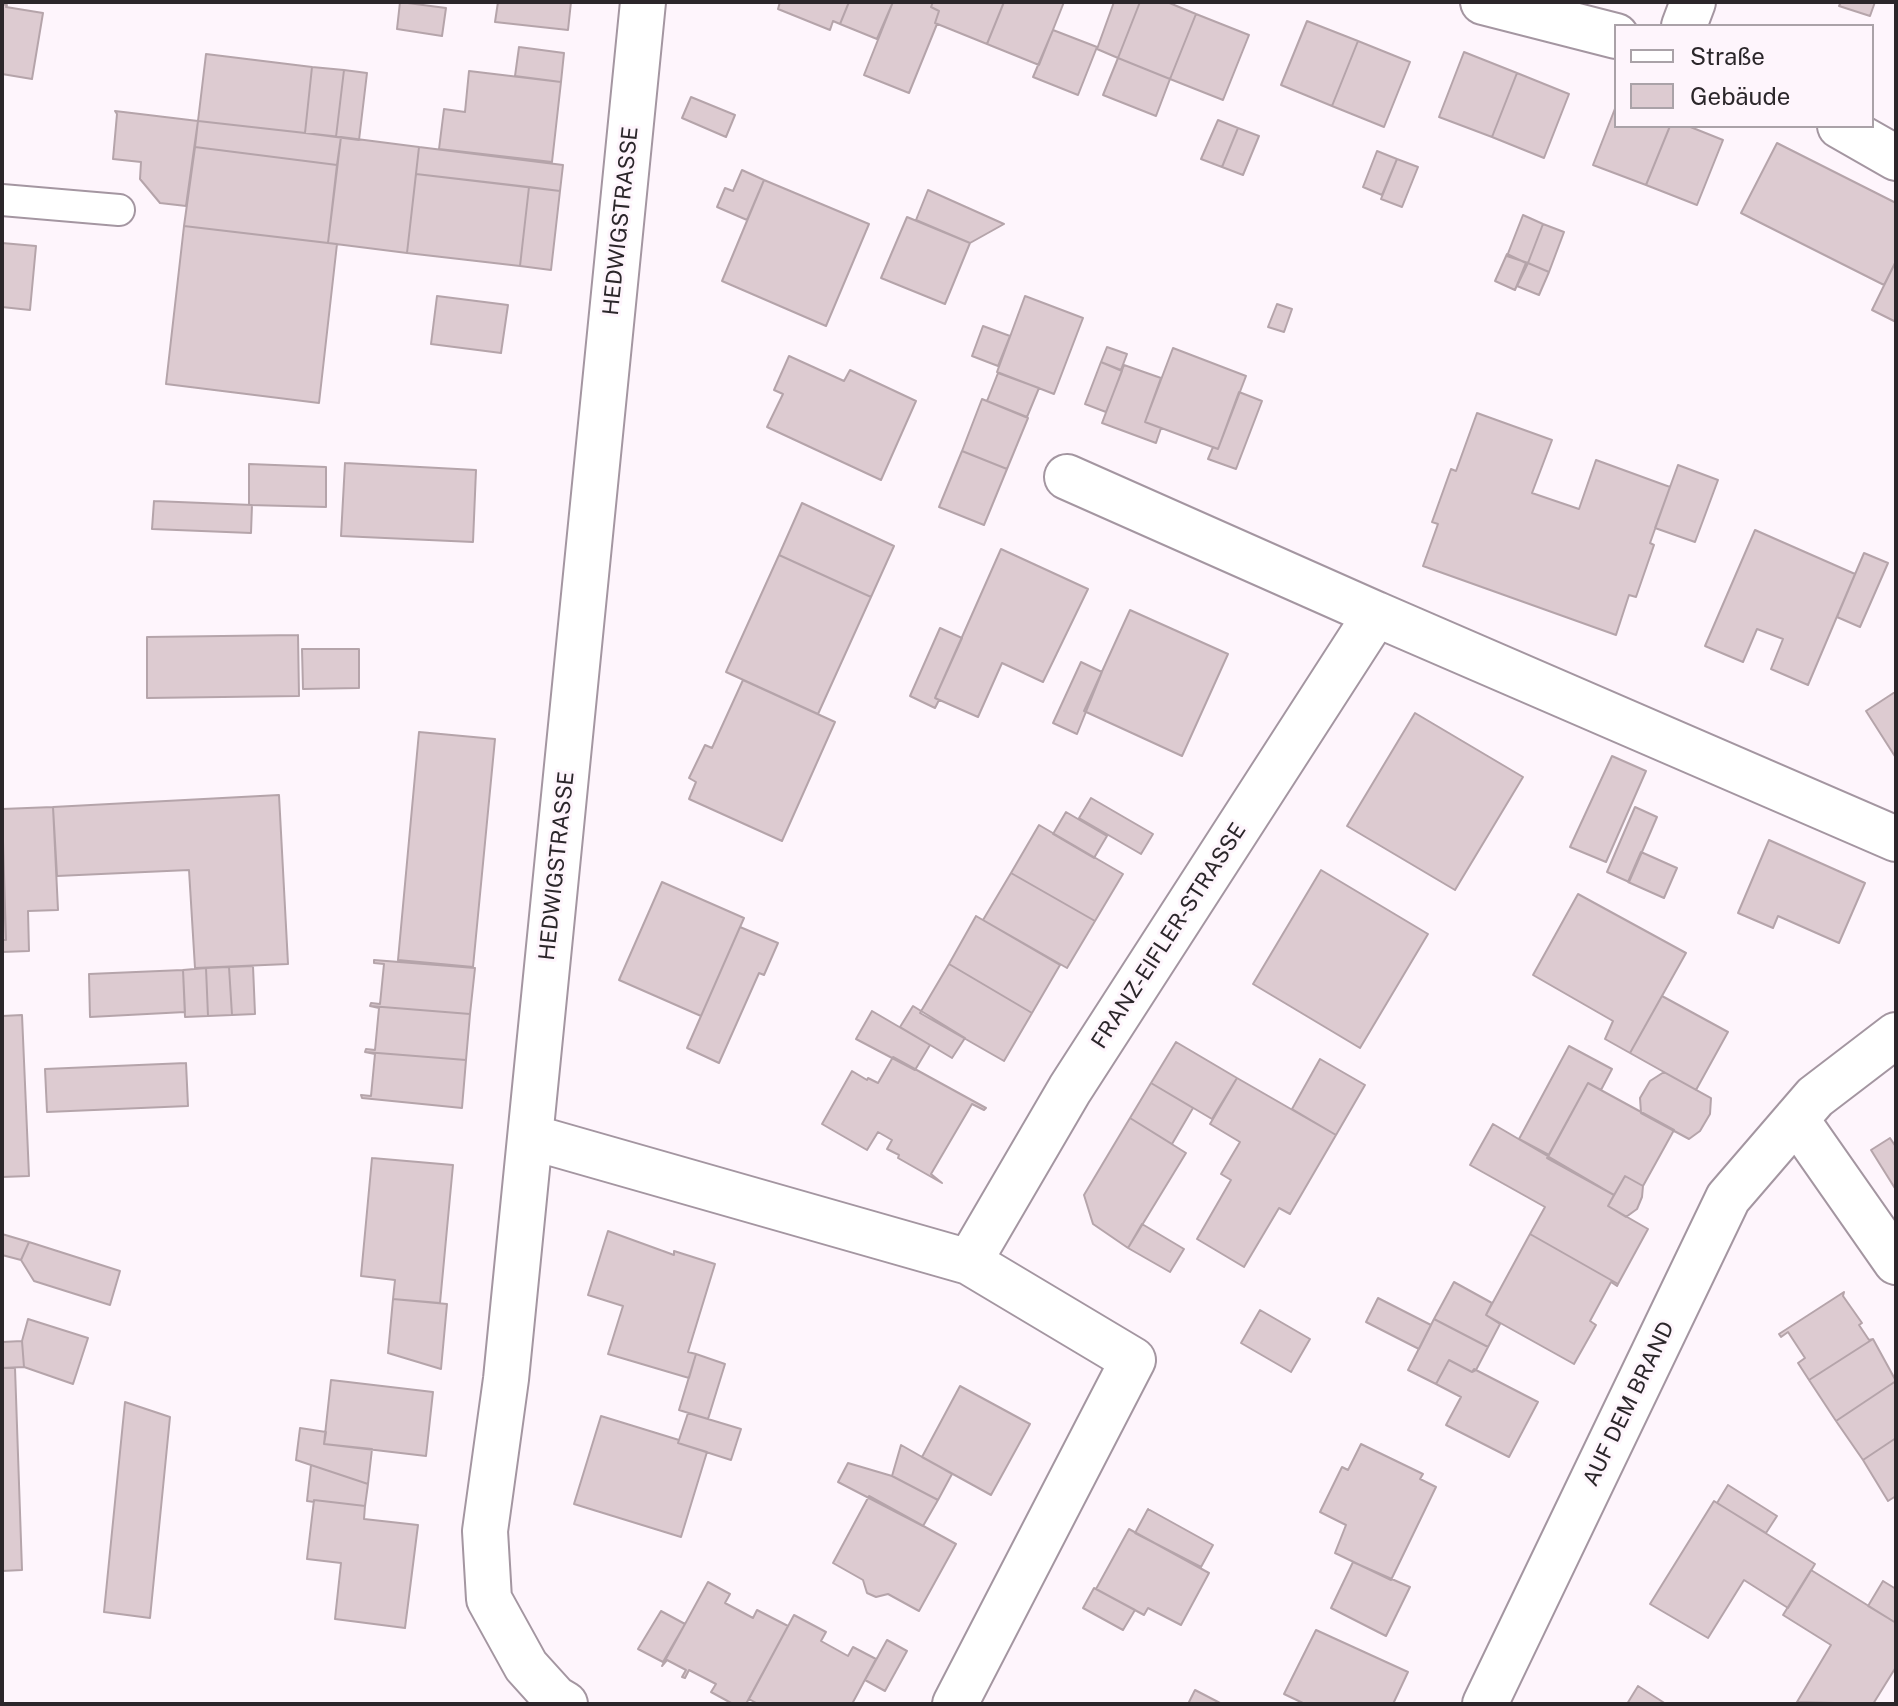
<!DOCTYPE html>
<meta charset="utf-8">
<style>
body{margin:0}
#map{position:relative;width:1898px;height:1706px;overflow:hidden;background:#fef5fc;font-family:"Public Sans",sans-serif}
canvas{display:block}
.frame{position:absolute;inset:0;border:4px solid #2b262a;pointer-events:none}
.legend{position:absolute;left:1614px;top:24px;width:260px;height:104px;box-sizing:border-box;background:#fef5fc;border:2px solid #aaa2a8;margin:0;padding:10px 14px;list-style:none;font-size:24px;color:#2b262a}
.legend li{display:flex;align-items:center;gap:16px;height:40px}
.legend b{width:40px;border:2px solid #aaa2a8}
</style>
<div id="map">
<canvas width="1898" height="1706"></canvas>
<div class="frame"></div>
<ul class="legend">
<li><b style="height:10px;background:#fff"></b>Straße</li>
<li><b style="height:22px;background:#ddcbd1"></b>Gebäude</li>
</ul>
</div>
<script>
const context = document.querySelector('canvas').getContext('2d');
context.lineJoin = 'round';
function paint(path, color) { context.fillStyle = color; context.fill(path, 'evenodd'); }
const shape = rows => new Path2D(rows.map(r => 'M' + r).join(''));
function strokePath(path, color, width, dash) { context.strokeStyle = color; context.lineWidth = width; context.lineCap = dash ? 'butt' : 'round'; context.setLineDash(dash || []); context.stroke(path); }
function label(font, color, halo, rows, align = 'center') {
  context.font = font + ' "Public Sans",sans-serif'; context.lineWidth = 6; context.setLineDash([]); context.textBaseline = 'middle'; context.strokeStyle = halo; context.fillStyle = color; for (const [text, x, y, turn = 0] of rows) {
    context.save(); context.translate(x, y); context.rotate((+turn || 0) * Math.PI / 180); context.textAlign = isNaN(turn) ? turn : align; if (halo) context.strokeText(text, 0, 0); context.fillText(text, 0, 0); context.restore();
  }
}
const building = shape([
 [400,2,446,8,442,36,397,29,400,2],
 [498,2,571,2,568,30,495,22,498,2],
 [780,2,849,2,840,24,833,21,830,30,778,9,780,2],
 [849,2,893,2,877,39,840,24,849,2],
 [893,2,933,2,931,7,939,11,935,23,937,24,909,93,864,75,893,2],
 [933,2,1004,2,987,44,935,23,939,11,931,7,933,2],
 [1004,2,1064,2,1039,65,987,44,1004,2],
 [1114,2,1140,2,1118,58,1097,49,1114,2],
 [1140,2,1167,2,1196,14,1170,79,1118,58,1140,2],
 [1841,2,1875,2,1870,16,1839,6,1841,2],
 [2,4,7,5,6,7,43,13,32,79,2,74,2,4],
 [1196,14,1249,35,1223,100,1170,79,1196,14],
 [1307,21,1358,41,1332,106,1281,85,1307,21],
 [1053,30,1097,47,1078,95,1033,77,1053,30],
 [1358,41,1410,62,1384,127,1332,106,1358,41],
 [519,47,564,53,561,82,515,76,519,47],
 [1464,52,1517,73,1492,137,1439,117,1464,52],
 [206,54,312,67,305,133,198,121,206,54],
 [1118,58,1170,79,1156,116,1103,95,1118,58],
 [312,67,344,70,336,137,305,133,312,67],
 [344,70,367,73,359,140,336,137,344,70],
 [469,71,561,82,552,162,439,149,444,109,465,112,469,71],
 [1517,73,1569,94,1544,158,1492,137,1517,73],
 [691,97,735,115,726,137,682,118,691,97],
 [1616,106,1616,126,1670,126,1646,185,1593,165,1616,106],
 [115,111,198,121,186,206,160,203,140,179,141,162,113,159,117,114,115,111],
 [1218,120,1238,128,1222,167,1201,159,1218,120],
 [198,121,341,137,337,165,195,147,198,121],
 [1670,126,1688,126,1723,140,1697,205,1646,185,1670,126],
 [1238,128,1259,136,1243,175,1222,167,1238,128],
 [341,137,419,147,407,253,328,243,341,137],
 [1777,143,1896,203,1896,261,1884,285,1741,213,1777,143],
 [195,147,337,165,328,243,184,226,195,147],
 [419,147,563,165,560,191,416,174,419,147],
 [1377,151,1397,159,1382,195,1363,187,1377,151],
 [1397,159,1418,167,1402,207,1381,199,1397,159],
 [742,170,764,180,747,220,717,207,725,188,733,191,742,170],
 [416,174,529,187,520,266,407,253,416,174],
 [764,180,869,224,826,326,722,281,764,180],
 [529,187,560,191,551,270,520,266,529,187],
 [928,190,1004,224,970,243,916,220,928,190],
 [1523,215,1543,224,1528,263,1507,256,1523,215],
 [907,217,970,243,945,304,881,278,907,217],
 [1543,224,1564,232,1549,272,1528,263,1543,224],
 [184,226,337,244,319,403,166,384,184,226],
 [2,243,36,246,30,310,2,307,2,243],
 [1507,254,1526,263,1515,290,1495,281,1507,254],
 [1896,261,1896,322,1872,310,1896,261],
 [1528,263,1549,272,1539,295,1517,286,1528,263],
 [437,296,508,305,501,353,431,344,437,296],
 [1025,296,1083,318,1054,394,997,372,1025,296],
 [1277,304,1292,309,1284,332,1268,327,1277,304],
 [983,326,1010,336,998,366,972,356,983,326],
 [1107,347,1127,354,1121,370,1101,362,1107,347],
 [1173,348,1246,376,1218,449,1145,422,1173,348],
 [789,356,844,381,850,370,916,401,881,480,767,427,783,394,774,390,789,356],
 [1101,362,1122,371,1106,412,1085,404,1101,362],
 [1124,365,1161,378,1145,422,1161,428,1156,443,1102,423,1124,365],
 [998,373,1039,388,1027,417,987,401,998,373],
 [1239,392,1262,401,1236,469,1208,459,1213,447,1218,449,1239,392],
 [982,399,1028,418,1007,469,962,451,982,399],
 [1477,413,1552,440,1532,493,1579,509,1596,460,1670,487,1650,543,1654,545,1636,597,1629,595,1616,635,1423,566,1438,524,1432,522,1451,469,1456,471,1477,413],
 [962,451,1007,469,984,525,939,507,962,451],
 [345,463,476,470,473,542,341,536,345,463],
 [249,464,326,467,326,507,249,505,249,464],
 [1678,465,1718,480,1695,542,1655,528,1678,465],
 [154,501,252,505,251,533,152,529,154,501],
 [802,503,894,546,871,597,779,555,802,503],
 [1755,530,1855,574,1808,685,1771,669,1783,639,1757,629,1743,662,1705,646,1755,530],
 [1001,549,1088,589,1043,682,1002,663,978,717,935,698,1001,549],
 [1864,553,1888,563,1860,627,1837,617,1864,553],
 [779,555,871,597,818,714,726,672,779,555],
 [1130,610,1228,654,1182,756,1084,711,1130,610],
 [940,628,962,638,935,698,939,700,935,708,910,696,940,628],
 [298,635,299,696,147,698,147,637,298,635],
 [302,649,359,649,359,688,303,689,302,649],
 [1081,662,1102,672,1077,734,1053,723,1081,662],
 [743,680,835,722,782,841,689,799,696,782,689,778,705,745,712,748,743,680],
 [1895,692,1896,694,1896,758,1866,711,1895,692],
 [1415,713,1523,777,1455,890,1347,826,1415,713],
 [419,732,495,739,473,967,398,960,419,732],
 [1612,756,1646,771,1606,862,1570,847,1612,756],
 [279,795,288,964,195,968,189,870,57,876,53,807,279,795],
 [1091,798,1153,834,1141,854,1079,818,1091,798],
 [53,807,58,910,28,911,29,951,2,952,2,940,6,940,2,809,53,807],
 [1635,807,1657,817,1629,882,1607,872,1635,807],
 [1066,812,1107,836,1094,858,1053,834,1066,812],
 [1039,825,1123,874,1095,921,1011,873,1039,825],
 [1769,840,1865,883,1839,943,1778,916,1773,928,1738,913,1769,840],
 [1641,852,1677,868,1664,898,1628,882,1641,852],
 [2,854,6,940,2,940,2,854],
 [1321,870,1428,934,1360,1048,1253,984,1321,870],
 [1011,873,1095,921,1067,968,983,920,1011,873],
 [662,882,744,918,701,1016,619,980,662,882],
 [1578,894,1686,953,1630,1053,1605,1039,1613,1021,1533,975,1578,894],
 [976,916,1060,965,1032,1013,949,964,976,916],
 [740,927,778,943,764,975,759,973,719,1063,687,1048,740,927],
 [374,960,475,968,470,1014,370,1006,371,1003,380,1004,384,964,374,963,374,960],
 [949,964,1032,1013,1004,1061,920,1013,949,964],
 [253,966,255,1014,232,1015,229,967,253,966],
 [229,967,232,1015,208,1016,206,968,229,967],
 [206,968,208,1016,185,1017,183,970,206,968],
 [183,970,185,1012,90,1017,89,974,183,970],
 [1662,996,1728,1032,1696,1090,1630,1053,1662,996],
 [370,1006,470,1014,466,1060,365,1052,366,1049,375,1050,379,1008,370,1006],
 [913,1006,965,1038,952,1058,900,1027,913,1006],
 [872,1011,930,1045,915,1070,856,1039,872,1011],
 [22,1015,29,1176,2,1177,2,1016,22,1015],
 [1176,1042,1237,1078,1212,1119,1151,1083,1176,1042],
 [1569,1046,1612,1069,1601,1090,1588,1083,1549,1155,1519,1139,1569,1046],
 [365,1052,466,1060,462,1108,362,1098,361,1095,371,1096,375,1054,365,1052],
 [893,1057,986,1108,984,1110,972,1104,931,1174,942,1183,898,1158,899,1155,887,1149,892,1140,878,1132,867,1150,822,1124,852,1071,867,1080,868,1078,878,1083,893,1057],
 [1320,1059,1365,1085,1336,1135,1292,1109,1320,1059],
 [186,1063,188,1106,47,1112,45,1069,186,1063],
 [1664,1072,1711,1098,1710,1114,1700,1131,1689,1139,1641,1113,1640,1098,1650,1081,1664,1072],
 [1237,1078,1336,1135,1290,1214,1279,1208,1244,1267,1197,1239,1231,1180,1221,1174,1240,1142,1210,1124,1237,1078],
 [1151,1083,1193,1108,1172,1144,1130,1118,1151,1083],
 [1588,1083,1674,1130,1643,1186,1625,1176,1614,1195,1547,1158,1588,1083],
 [1130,1118,1186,1153,1128,1248,1093,1224,1084,1195,1130,1118],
 [1493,1124,1614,1195,1608,1206,1648,1229,1618,1284,1530,1234,1545,1207,1470,1165,1493,1124],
 [1890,1138,1896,1147,1896,1190,1871,1150,1890,1138],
 [372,1158,453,1165,440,1303,393,1299,395,1280,361,1276,372,1158],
 [1625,1176,1643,1186,1642,1197,1637,1209,1626,1217,1608,1206,1625,1176],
 [1142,1224,1184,1249,1170,1272,1128,1248,1142,1224],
 [608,1231,674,1255,674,1251,715,1264,688,1352,696,1354,689,1378,608,1354,623,1306,588,1295,608,1231],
 [2,1234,29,1242,21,1260,2,1255,2,1234],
 [1530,1234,1618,1284,1617,1286,1611,1282,1590,1321,1596,1325,1574,1364,1486,1315,1530,1234],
 [29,1242,120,1271,110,1305,34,1281,21,1260,29,1242],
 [1454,1282,1492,1303,1486,1315,1500,1324,1488,1347,1434,1319,1454,1282],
 [1844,1292,1843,1296,1862,1323,1859,1325,1869,1340,1873,1339,1809,1380,1798,1363,1805,1358,1788,1332,1781,1337,1779,1334,1844,1292],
 [1378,1298,1431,1325,1419,1349,1366,1322,1378,1298],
 [393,1299,447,1304,441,1369,388,1353,393,1299],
 [1260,1310,1310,1339,1291,1372,1241,1343,1260,1310],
 [28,1319,88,1338,73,1384,24,1367,22,1341,28,1319],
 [1434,1319,1488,1347,1476,1370,1472,1372,1449,1360,1436,1384,1408,1370,1434,1319],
 [1873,1339,1896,1381,1836,1421,1809,1380,1873,1339],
 [22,1341,24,1367,2,1368,2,1342,22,1341],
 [696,1354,725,1364,708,1419,679,1410,696,1354],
 [1449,1360,1472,1372,1474,1369,1538,1402,1509,1457,1446,1425,1461,1397,1436,1384,1449,1360],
 [2,1368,15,1368,22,1570,2,1571,2,1368],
 [331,1380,433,1392,426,1456,324,1444,331,1380],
 [1896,1381,1896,1438,1863,1460,1836,1421,1896,1381],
 [960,1386,1030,1424,991,1495,922,1457,960,1386],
 [125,1402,170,1417,150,1618,104,1612,125,1402],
 [688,1413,741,1429,731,1460,678,1443,688,1413],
 [601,1416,679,1440,678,1443,707,1452,681,1537,574,1504,601,1416],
 [300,1428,326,1432,324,1444,372,1449,368,1484,296,1460,300,1428],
 [1896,1438,1896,1496,1888,1501,1863,1460,1896,1438],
 [1361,1444,1423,1474,1420,1479,1436,1487,1391,1580,1335,1553,1346,1525,1320,1512,1342,1467,1348,1470,1361,1444],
 [901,1445,952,1474,938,1500,892,1476,901,1445],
 [848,1463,892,1476,938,1500,923,1526,838,1482,848,1463],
 [311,1465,368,1484,365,1506,314,1500,314,1502,307,1501,311,1465],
 [1728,1485,1777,1516,1766,1533,1717,1503,1728,1485],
 [869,1496,956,1544,919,1611,888,1594,876,1597,867,1593,863,1580,833,1563,869,1496],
 [314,1500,365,1506,364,1519,418,1525,405,1628,335,1619,341,1563,307,1559,314,1500],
 [1714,1501,1815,1564,1788,1608,1744,1580,1708,1638,1650,1604,1714,1501],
 [1148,1509,1213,1545,1201,1567,1135,1533,1148,1509],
 [1129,1529,1209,1573,1181,1625,1148,1608,1144,1615,1096,1589,1129,1529],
 [1353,1562,1410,1587,1386,1636,1331,1608,1353,1562],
 [1811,1570,1896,1623,1896,1667,1873,1704,1797,1702,1831,1645,1783,1615,1811,1570],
 [1883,1581,1896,1589,1896,1623,1868,1606,1883,1581],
 [708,1582,730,1594,725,1603,753,1618,757,1610,788,1626,746,1704,733,1704,711,1692,716,1684,689,1670,685,1678,682,1677,686,1670,667,1660,662,1666,708,1582],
 [1094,1588,1135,1610,1123,1630,1083,1608,1094,1588],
 [661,1611,685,1624,663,1662,638,1649,661,1611],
 [794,1615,826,1632,821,1641,848,1656,853,1647,876,1659,852,1704,758,1704,749,1699,794,1615],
 [1316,1630,1408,1672,1393,1704,1305,1704,1284,1694,1316,1630],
 [887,1640,907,1651,885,1691,865,1680,887,1640],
 [1638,1686,1666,1704,1627,1704,1638,1686],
 [1195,1690,1222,1704,1188,1704,1195,1690]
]);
paint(building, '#ddcbd1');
strokePath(building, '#b5a4aa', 2);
const lane = shape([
 [2,200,119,210]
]);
const street = shape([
 [1483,2,1616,36],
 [1684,26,1693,2],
 [1840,126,1896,158],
 [1376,614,1896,839],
 [1796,1119,1896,1262],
 [531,1137,969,1262,1133,1360,955,1704],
 [969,1262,1070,1089,1376,614,1067,477],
 [565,1704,555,1698,526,1666,489,1599,485,1531,506,1379,643,2],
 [1485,1704,1728,1198,1815,1097,1896,1035]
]);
strokePath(lane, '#a496a1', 34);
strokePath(street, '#a496a1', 48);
strokePath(lane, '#fff', 30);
strokePath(street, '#fff', 44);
label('22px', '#2b262a', '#fef5fc', [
 ["HEDWIGSTRASSE",621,221,-84],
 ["HEDWIGSTRASSE",557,866,-84],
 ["FRANZ-EIFLER-STRASSE",1169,936,-57],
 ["AUF DEM BRAND",1629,1404,-64]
]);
</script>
